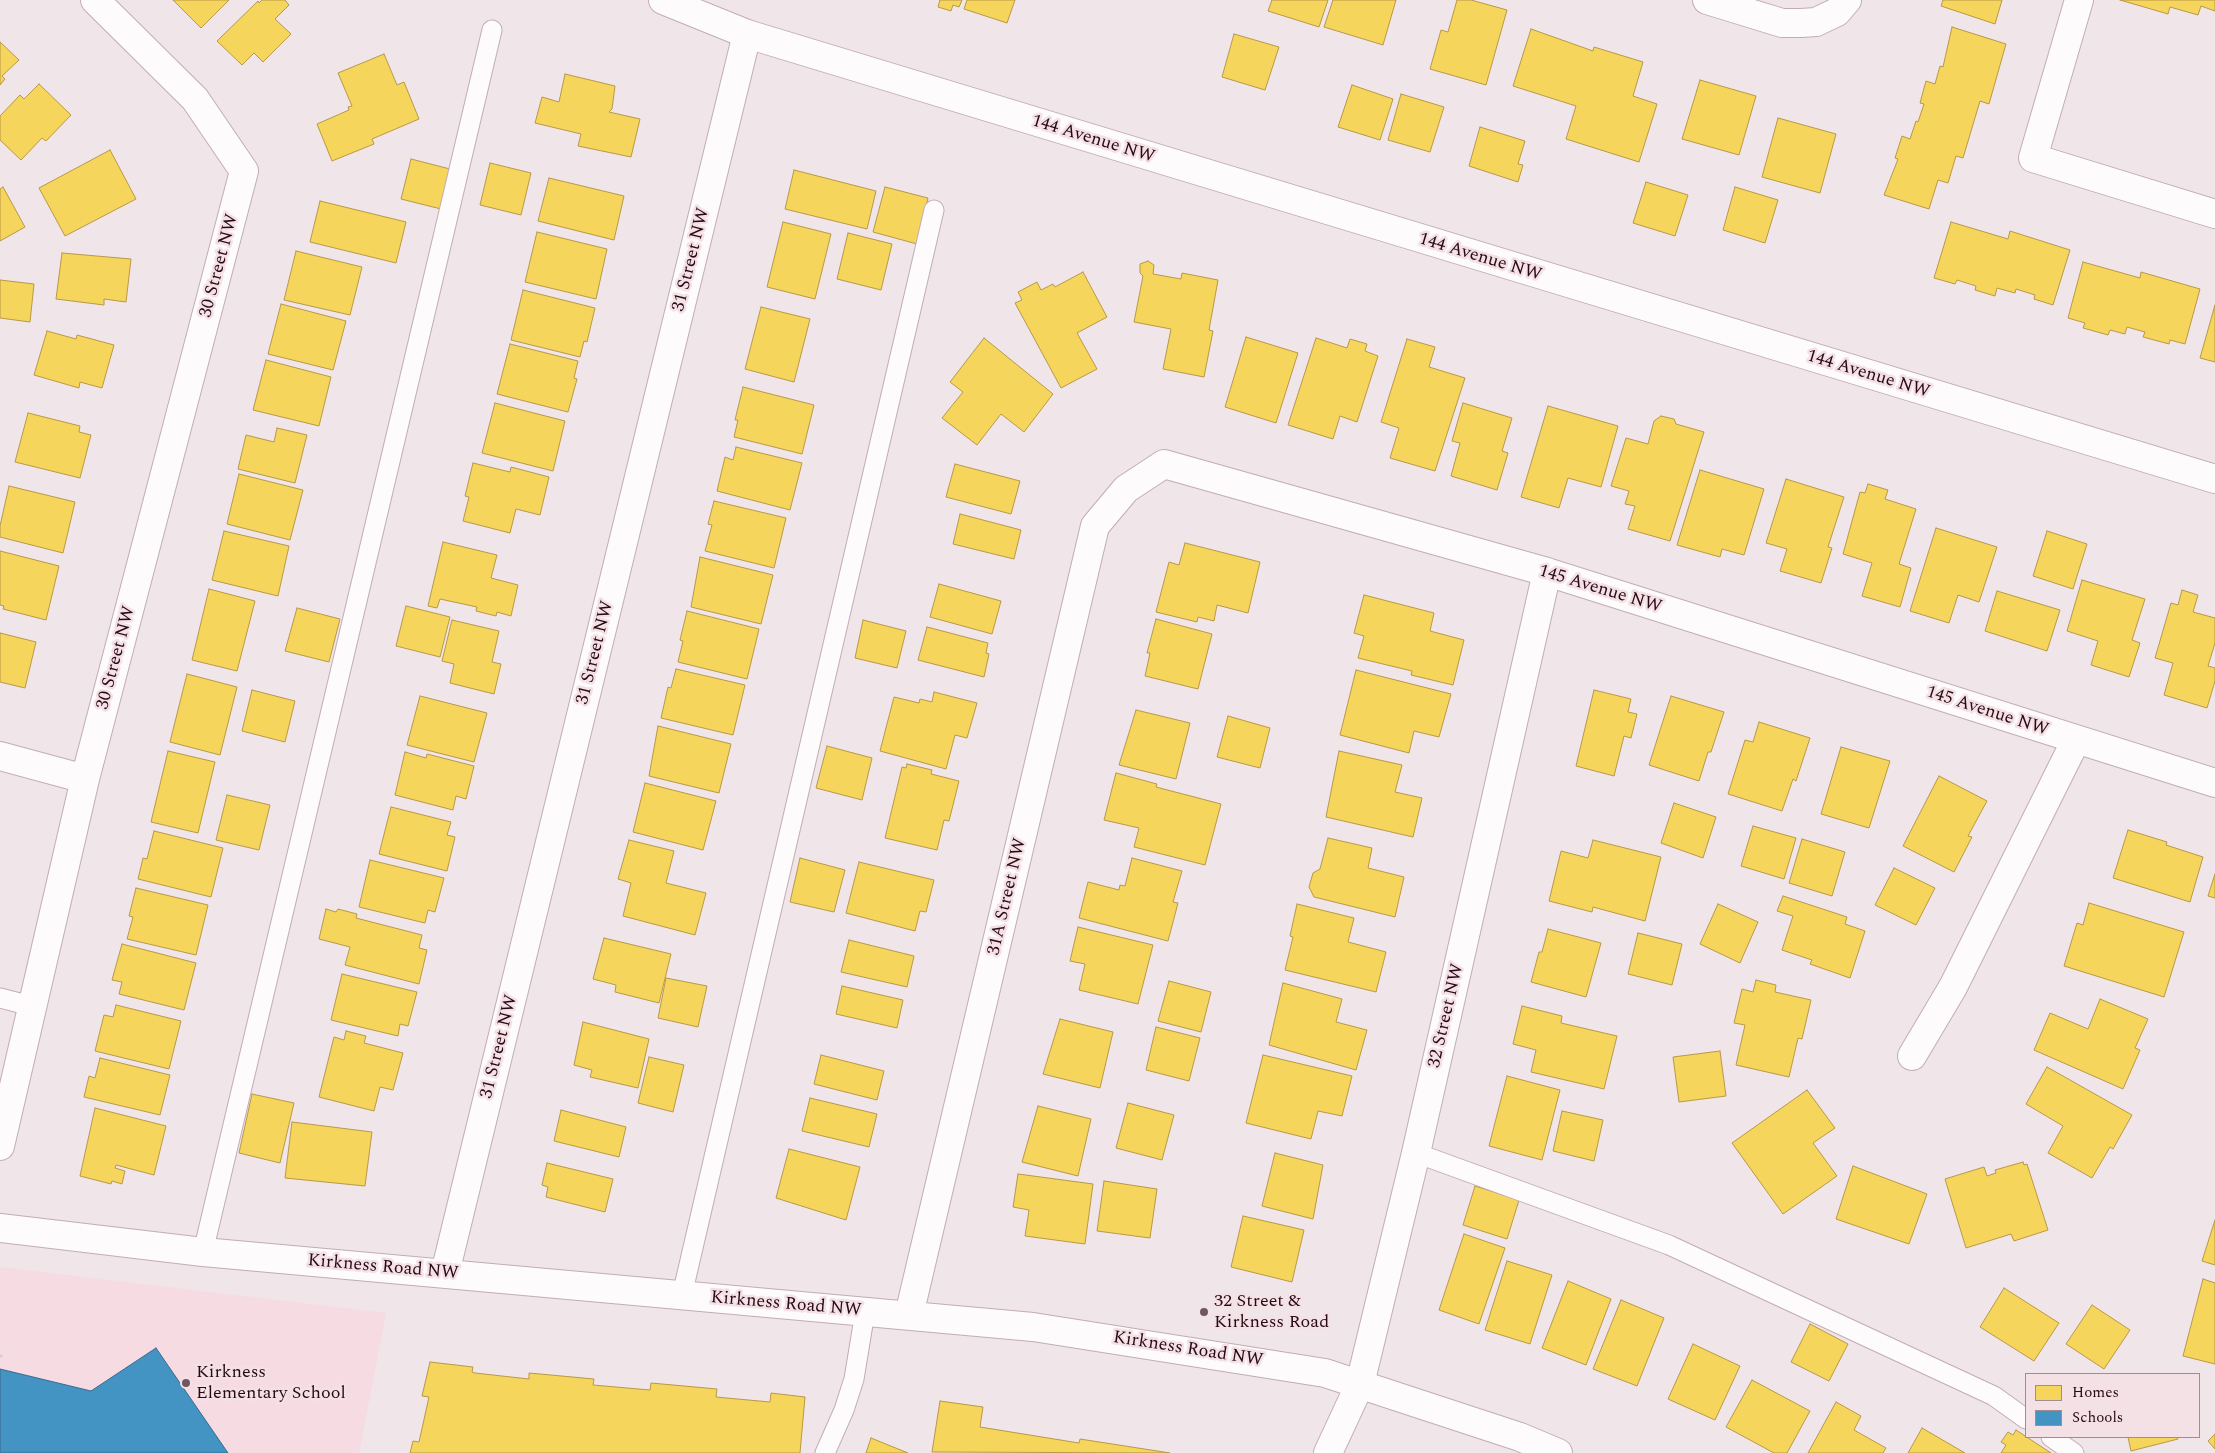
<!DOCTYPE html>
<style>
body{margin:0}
#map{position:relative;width:2215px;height:1453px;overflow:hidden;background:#f0e5e8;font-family:Spectral,serif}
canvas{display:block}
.legend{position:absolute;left:2025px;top:1373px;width:175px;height:65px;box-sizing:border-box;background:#f4e1e6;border:1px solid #a38b92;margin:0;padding:6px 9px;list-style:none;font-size:15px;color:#290915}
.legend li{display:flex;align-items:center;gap:10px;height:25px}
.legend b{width:25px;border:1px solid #a38b92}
</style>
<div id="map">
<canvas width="2215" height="1453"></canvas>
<ul class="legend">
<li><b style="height:14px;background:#f6d55c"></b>Homes</li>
<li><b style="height:14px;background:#4393c3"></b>Schools</li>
</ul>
</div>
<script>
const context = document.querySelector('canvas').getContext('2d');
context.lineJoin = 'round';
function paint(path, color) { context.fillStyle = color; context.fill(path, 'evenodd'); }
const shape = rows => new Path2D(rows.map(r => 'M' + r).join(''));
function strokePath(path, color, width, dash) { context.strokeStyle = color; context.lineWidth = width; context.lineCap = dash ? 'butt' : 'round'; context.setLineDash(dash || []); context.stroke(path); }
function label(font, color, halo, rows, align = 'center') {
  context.font = font + ' Spectral,serif'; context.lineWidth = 5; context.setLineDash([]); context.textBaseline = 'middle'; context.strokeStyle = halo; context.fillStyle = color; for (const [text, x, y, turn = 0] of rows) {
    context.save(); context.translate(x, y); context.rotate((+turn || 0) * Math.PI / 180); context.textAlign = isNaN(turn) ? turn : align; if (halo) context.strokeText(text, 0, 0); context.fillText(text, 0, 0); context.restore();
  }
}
paint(shape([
 [0,1267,386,1313,359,1453,0,1453]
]), '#f6dbe2');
const homes = shape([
 [173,0,229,0,201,28,173,0],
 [262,0,285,0,289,5,275,19,291,34,263,62,254,53,242,65,217,41,258,1,259,3,262,0],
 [940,0,962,0,959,7,953,5,951,11,938,7,940,0],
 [967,0,1015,0,1007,23,964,9,967,0],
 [1272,0,1328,0,1319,27,1268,11,1272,0],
 [1333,0,1396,0,1383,45,1324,27,1333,0],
 [1457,0,1471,0,1507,10,1486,85,1430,69,1441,30,1448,32,1457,0],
 [1943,0,2002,0,1995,24,1941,6,1943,0],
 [2120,0,2215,0,2215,11,2201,6,2198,15,2170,7,2168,14,2120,0],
 [1952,27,2006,44,1989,104,1980,101,1963,158,1956,156,1948,183,1938,180,1929,209,1884,195,1898,159,1895,158,1902,136,1910,139,1916,121,1918,122,1924,104,1920,103,1926,81,1935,84,1940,66,1943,67,1952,27],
 [1531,29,1593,51,1594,47,1643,62,1633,96,1657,104,1639,162,1566,139,1576,106,1513,86,1531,29],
 [1234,34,1279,47,1265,90,1222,77,1234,34],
 [0,42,19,60,2,76,5,79,0,85,0,42],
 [384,54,397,85,404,82,419,119,372,139,374,144,332,161,317,124,349,110,348,107,352,106,338,73,384,54],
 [565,74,615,86,612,109,609,112,640,119,631,157,578,146,581,134,535,123,542,97,559,102,565,74],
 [1700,80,1756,96,1739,155,1682,139,1700,80],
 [39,84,71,115,46,141,42,138,21,160,0,140,0,116,20,95,24,99,39,84],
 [1352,85,1393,99,1380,140,1338,127,1352,85],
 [1401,94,1444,107,1430,152,1388,140,1401,94],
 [1778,118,1836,134,1820,193,1762,177,1778,118],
 [1480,127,1525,141,1518,164,1523,165,1518,182,1469,166,1480,127],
 [110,150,136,199,65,236,39,188,110,150],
 [411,159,450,169,441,209,401,199,411,159],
 [490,163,531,173,521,215,480,205,490,163],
 [794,170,876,191,867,229,785,209,794,170],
 [549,178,624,196,614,240,538,221,549,178],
 [1646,182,1688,195,1675,236,1633,223,1646,182],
 [3,187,25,227,0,241,0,189,3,187],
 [885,187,928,198,917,244,873,232,885,187],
 [1735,187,1778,200,1765,243,1723,230,1735,187],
 [320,201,406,222,396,263,310,242,320,201],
 [783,222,831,234,815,299,767,287,783,222],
 [1951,222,2008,239,2010,231,2070,250,2053,305,2034,299,2035,295,2016,289,2015,293,1997,288,1995,296,1975,290,1976,286,1957,280,1955,284,1934,278,1951,222],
 [537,232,607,249,596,299,525,282,537,232],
 [848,233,892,244,881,290,837,279,848,233],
 [296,251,362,267,350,315,284,300,296,251],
 [62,253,131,259,126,302,104,299,104,305,56,299,62,253],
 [1148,261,1154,265,1153,274,1181,279,1182,273,1218,280,1209,330,1213,331,1204,377,1163,369,1171,329,1134,322,1143,276,1140,273,1140,264,1148,261],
 [2083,262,2140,278,2141,272,2200,289,2185,344,2170,340,2169,344,2143,337,2145,332,2127,327,2125,334,2110,330,2108,335,2083,328,2085,323,2068,318,2083,262],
 [1083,272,1107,317,1077,333,1097,369,1061,388,1015,303,1022,300,1018,292,1037,282,1041,290,1053,284,1055,287,1083,272],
 [0,280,34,284,30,322,0,318,0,280],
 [523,290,595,308,587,342,584,341,580,357,511,340,523,290],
 [281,304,346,321,333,370,268,354,281,304],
 [2215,305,2215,362,2200,358,2215,305],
 [761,307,810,319,794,382,745,369,761,307],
 [47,331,76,339,77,335,114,345,102,388,80,382,79,388,34,375,47,331],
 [1246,337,1298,353,1276,423,1225,407,1246,337],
 [984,338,1053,394,1024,432,1001,414,977,445,942,418,963,392,950,382,984,338],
 [1316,338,1347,348,1350,339,1367,344,1365,351,1378,356,1357,422,1340,416,1333,439,1288,425,1316,338],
 [1407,339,1435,347,1429,367,1465,378,1435,471,1390,458,1399,428,1381,422,1407,339],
 [510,344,578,361,574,378,577,379,568,412,497,394,510,344],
 [266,360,331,377,319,426,253,410,266,360],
 [743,387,814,405,802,454,734,437,738,420,735,420,743,387],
 [495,403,565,421,553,471,482,453,495,403],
 [1463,403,1512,418,1502,451,1508,453,1497,490,1451,476,1460,443,1452,441,1463,403],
 [1548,406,1618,426,1601,487,1568,478,1559,508,1521,497,1548,406],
 [28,413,80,426,79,432,91,435,80,478,15,462,28,413],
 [1661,416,1674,419,1676,424,1704,432,1670,541,1628,529,1635,506,1625,504,1629,491,1611,486,1626,438,1648,444,1654,421,1661,416],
 [277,428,307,435,295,483,238,469,246,435,274,442,277,428],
 [736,447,802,463,790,510,717,491,725,457,733,460,736,447],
 [473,463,510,472,511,467,549,477,540,515,516,509,510,533,463,521,469,497,465,496,473,463],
 [955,464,1020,481,1011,514,946,497,955,464],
 [1700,470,1764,489,1744,555,1722,549,1720,557,1677,545,1700,470],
 [239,474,303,490,290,540,227,524,239,474],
 [1786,479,1844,497,1828,547,1832,548,1821,583,1780,571,1787,549,1766,543,1786,479],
 [1868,484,1888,490,1885,499,1916,509,1899,564,1911,568,1900,607,1862,596,1872,563,1843,554,1860,492,1865,493,1868,484],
 [9,486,75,502,63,553,0,537,0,526,9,486],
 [714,501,786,518,774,568,705,551,712,525,708,524,714,501],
 [960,514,1021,530,1014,559,953,544,960,514],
 [1936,528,1997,547,1979,602,1958,595,1949,623,1910,611,1936,528],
 [224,531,289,546,278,596,212,580,224,531],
 [2047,531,2087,544,2073,589,2033,576,2047,531],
 [443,542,497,555,491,578,518,585,511,616,497,612,496,616,476,611,477,607,440,599,437,608,428,606,443,542],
 [1185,543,1260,562,1248,613,1217,605,1214,621,1198,617,1197,622,1156,612,1169,562,1179,565,1185,543],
 [0,551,59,566,46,620,3,609,4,606,0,605,0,551],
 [700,557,773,575,761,624,691,607,700,557],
 [2082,580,2145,599,2132,640,2140,643,2129,677,2091,665,2098,641,2067,631,2082,580],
 [939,584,1001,601,992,634,930,617,939,584],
 [209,589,255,601,237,671,192,660,209,589],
 [2182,590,2198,595,2193,612,2215,618,2215,643,2208,666,2215,668,2215,681,2207,708,2164,695,2173,663,2155,658,2171,603,2178,605,2182,590],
 [1997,591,2060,610,2047,651,1985,631,1997,591],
 [1364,595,1434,613,1430,631,1464,640,1453,685,1411,675,1412,671,1358,658,1364,636,1354,633,1364,595],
 [406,606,450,617,440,657,396,646,406,606],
 [297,608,340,619,329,662,285,651,297,608],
 [687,611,759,629,747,679,678,662,683,641,680,640,687,611],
 [1156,619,1212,634,1198,689,1145,676,1150,653,1147,653,1156,619],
 [452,620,499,631,492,662,501,664,494,694,450,683,454,664,442,661,452,620],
 [863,620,906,631,897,668,855,658,863,620],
 [927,627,988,643,986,653,989,654,984,677,918,660,927,627],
 [0,633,36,642,25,688,0,682,0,633],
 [676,669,745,685,733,735,661,718,668,687,671,688,676,669],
 [1356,670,1451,694,1439,737,1414,731,1409,753,1340,735,1356,670],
 [187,674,237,687,220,755,170,742,187,674],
 [252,690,295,701,285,742,242,731,252,690],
 [1594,690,1631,699,1628,712,1637,714,1631,738,1624,736,1614,776,1576,766,1594,690],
 [934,692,977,703,967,738,955,735,946,769,880,751,894,697,919,703,920,699,932,702,934,692],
 [420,696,487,713,474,762,407,745,420,696],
 [1671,696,1724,712,1711,752,1708,752,1699,781,1649,765,1671,696],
 [1136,710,1190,723,1176,779,1119,765,1136,710],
 [1228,716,1270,728,1260,768,1217,757,1228,716],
 [1759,722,1810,738,1796,781,1793,779,1782,811,1728,794,1745,740,1753,742,1759,722],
 [658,726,731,744,719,793,649,776,658,726],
 [827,746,872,758,862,800,816,788,827,746],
 [1841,747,1890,761,1869,828,1821,814,1841,747],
 [168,751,215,762,198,833,151,822,168,751],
 [1339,751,1402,765,1395,792,1422,798,1413,837,1326,817,1339,751],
 [405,752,426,758,427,754,474,766,466,799,456,796,453,810,395,795,405,752],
 [907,764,932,770,931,774,959,781,949,821,944,820,937,850,885,838,902,767,906,768,907,764],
 [1116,773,1157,784,1156,787,1221,804,1205,865,1134,847,1139,828,1104,820,1116,773],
 [1939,776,1987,801,1968,836,1972,837,1954,872,1903,846,1939,776],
 [645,783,716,801,703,850,633,832,645,783],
 [227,795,270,805,259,850,216,840,227,795],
 [1674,803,1716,817,1703,858,1661,843,1674,803],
 [391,807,451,822,447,835,455,837,447,871,379,854,391,807],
 [1753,826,1796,838,1784,879,1741,866,1753,826],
 [2128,830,2167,842,2166,845,2203,857,2190,902,2113,878,2128,830],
 [154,831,223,848,211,897,138,879,143,858,147,859,154,831],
 [1328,838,1372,848,1368,868,1404,877,1395,917,1314,897,1309,887,1313,873,1320,869,1328,838],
 [1802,839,1845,852,1832,896,1789,883,1802,839],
 [629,840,674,851,666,883,706,893,695,935,623,916,631,883,618,879,629,840],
 [1593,840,1661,857,1645,921,1593,907,1592,912,1549,901,1561,851,1588,858,1593,840],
 [800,858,845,870,834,912,790,902,800,858],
 [1132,858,1182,871,1173,902,1178,903,1168,941,1079,918,1088,882,1119,890,1120,885,1125,886,1132,858],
 [370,860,444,878,435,912,428,910,425,923,359,907,370,860],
 [859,862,934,880,926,912,920,911,915,931,846,913,859,862],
 [1894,868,1935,888,1916,925,1875,905,1894,868],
 [2215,874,2215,898,2208,896,2215,874],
 [136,888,208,905,196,955,127,939,133,917,129,916,136,888],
 [1783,896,1847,917,1845,924,1865,931,1850,978,1810,964,1812,960,1782,950,1793,916,1777,911,1783,896],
 [2089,903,2184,932,2164,997,2064,966,2077,923,2083,925,2089,903],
 [1297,904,1354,918,1348,942,1386,952,1376,992,1285,970,1293,937,1290,936,1297,904],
 [1718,904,1758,922,1740,963,1700,944,1718,904],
 [326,909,336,912,338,909,357,914,356,918,422,935,419,948,427,950,419,984,345,965,350,947,319,939,326,909],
 [1078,927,1153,945,1138,1004,1079,990,1085,964,1070,961,1078,927],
 [1548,929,1601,943,1586,997,1531,982,1539,952,1542,952,1548,929],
 [1638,933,1682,944,1672,985,1628,974,1638,933],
 [604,938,671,954,659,1003,615,992,616,985,593,979,604,938],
 [849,940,914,956,907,987,841,972,849,940],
 [122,944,196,963,184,1010,119,994,122,982,112,980,122,944],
 [342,974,417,992,408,1026,400,1024,398,1036,331,1020,342,974],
 [666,978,707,986,698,1027,658,1018,666,978],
 [1756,980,1776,985,1775,992,1811,1000,1802,1039,1798,1038,1789,1077,1736,1065,1745,1025,1734,1023,1742,989,1753,992,1756,980],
 [1169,981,1211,992,1201,1032,1158,1021,1169,981],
 [1283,983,1342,999,1336,1022,1367,1030,1356,1070,1269,1045,1283,983],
 [842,986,903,1000,897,1028,836,1014,842,986],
 [2100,999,2148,1019,2135,1048,2140,1050,2123,1089,2034,1050,2050,1013,2088,1029,2100,999],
 [116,1005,181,1021,169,1069,95,1051,104,1015,113,1017,116,1005],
 [1522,1006,1562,1016,1561,1023,1617,1036,1604,1089,1531,1072,1536,1050,1513,1044,1522,1006],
 [1060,1019,1113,1032,1100,1088,1043,1074,1060,1019],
 [583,1022,649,1039,638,1088,590,1077,592,1070,574,1065,583,1022],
 [1156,1027,1200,1038,1189,1081,1146,1070,1156,1027],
 [346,1031,366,1036,364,1043,403,1053,393,1090,380,1087,374,1111,319,1097,334,1037,344,1040,346,1031],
 [1720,1051,1726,1096,1679,1102,1673,1057,1720,1051],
 [821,1055,884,1071,877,1100,814,1084,821,1055],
 [1263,1055,1352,1076,1342,1116,1318,1111,1311,1139,1246,1123,1263,1055],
 [649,1057,684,1065,673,1112,638,1103,649,1057],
 [100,1058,170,1075,160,1115,84,1097,89,1076,95,1078,100,1058],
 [2047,1067,2132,1115,2113,1149,2110,1147,2092,1178,2048,1153,2063,1126,2026,1104,2047,1067],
 [1507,1076,1560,1090,1542,1160,1489,1146,1507,1076],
 [1807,1090,1835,1128,1813,1143,1837,1176,1783,1214,1732,1143,1807,1090],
 [252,1094,294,1103,280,1163,239,1153,252,1094],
 [810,1098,877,1114,869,1147,802,1131,810,1098],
 [1128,1103,1174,1115,1162,1160,1116,1148,1128,1103],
 [1038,1106,1091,1119,1078,1176,1022,1162,1038,1106],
 [95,1108,166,1126,154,1175,116,1165,115,1168,125,1171,122,1184,112,1181,111,1184,80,1176,95,1108],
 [561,1110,626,1127,619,1157,554,1141,561,1110],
 [1562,1111,1603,1120,1594,1161,1553,1151,1562,1111],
 [292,1122,372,1132,365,1186,285,1178,292,1122],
 [789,1149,860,1167,846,1220,776,1198,789,1149],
 [1275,1153,1323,1165,1313,1219,1262,1206,1275,1153],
 [2023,1162,2024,1165,2027,1164,2048,1230,2014,1241,2011,1234,1966,1248,1945,1179,1984,1167,1987,1176,1996,1173,1995,1170,2023,1162],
 [547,1163,613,1179,605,1212,546,1197,548,1187,542,1185,547,1163],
 [1853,1166,1927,1194,1909,1244,1836,1219,1853,1166],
 [1018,1174,1093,1184,1085,1244,1025,1236,1029,1210,1013,1207,1018,1174],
 [1104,1181,1157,1189,1150,1238,1097,1231,1104,1181],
 [1475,1186,1519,1200,1507,1239,1463,1225,1475,1186],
 [1243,1216,1304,1230,1292,1282,1231,1267,1243,1216],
 [2215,1220,2215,1265,2202,1261,2215,1220],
 [1464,1234,1505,1248,1479,1324,1439,1310,1464,1234],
 [1507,1261,1552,1275,1530,1344,1485,1330,1507,1261],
 [2203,1279,2215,1283,2215,1364,2183,1356,2203,1279],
 [1568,1281,1611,1299,1586,1365,1542,1348,1568,1281],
 [2004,1288,2059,1323,2034,1361,1980,1327,2004,1288],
 [1621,1300,1664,1318,1637,1386,1593,1369,1621,1300],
 [2092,1305,2130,1330,2104,1369,2066,1344,2092,1305],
 [1810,1324,1848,1344,1829,1381,1791,1362,1810,1324],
 [1693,1344,1740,1366,1715,1420,1668,1399,1693,1344],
 [430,1362,473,1367,472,1372,475,1373,529,1379,529,1373,594,1379,593,1385,650,1390,651,1383,717,1389,716,1397,770,1402,771,1393,805,1397,800,1453,410,1453,413,1441,419,1442,429,1397,422,1396,430,1362],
 [1752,1380,1810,1411,1787,1453,1774,1453,1726,1427,1752,1380],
 [940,1401,983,1407,980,1427,1079,1443,1080,1439,1170,1453,932,1452,940,1401],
 [1836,1402,1861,1416,1854,1430,1886,1448,1883,1453,1808,1453,1836,1402],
 [1922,1428,1965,1453,1908,1453,1922,1428],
 [2016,1430,2051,1453,2001,1453,2006,1445,2001,1442,2008,1432,2013,1435,2016,1430],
 [2215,1434,2215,1449,2208,1441,2215,1434],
 [2128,1437,2177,1437,2178,1439,2131,1451,2128,1437],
 [871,1438,908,1453,866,1453,871,1438]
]);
paint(homes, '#f6d55c');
strokePath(homes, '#b89847', 1);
const schools = shape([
 [156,1348,228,1453,0,1453,0,1369,91,1391,156,1348]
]);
paint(schools, '#4393c3');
strokePath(schools, '#3b6a8f', 1);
const service = shape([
 [0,998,31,1006],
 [1416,1153,1669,1245,1994,1396,2026,1419],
 [203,1252,492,30],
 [682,1295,934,210],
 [2051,1437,2074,1453],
 [825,1453,844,1410,854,1379,865,1312]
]);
const minor = shape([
 [1707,0,1782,23,1801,23,1816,22,1837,12,1847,0],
 [2079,0,2033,158,2215,214],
 [0,756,85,779],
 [1912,1056,1953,987,2076,740],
 [0,1146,85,779,244,171,195,99,95,0],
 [909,1315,1095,526,1126,489,1164,464,1547,572,2215,783],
 [1328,1453,1360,1384,1416,1153,1547,572]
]);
const tertiary = shape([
 [0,1228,203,1252,1033,1327,1325,1373,1520,1437,1558,1453],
 [445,1273,747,34]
]);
const secondary = shape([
 [663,0,747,34,2215,479]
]);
strokePath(service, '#c2adb4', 21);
strokePath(minor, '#c2adb4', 30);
strokePath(tertiary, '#c2adb4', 30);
strokePath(secondary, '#c2adb4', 30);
strokePath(shape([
 [0,1355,2,1357]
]), '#d4cfd0', 3, [5, 2.5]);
strokePath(service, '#fdfbfc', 19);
strokePath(minor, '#fdfbfc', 28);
strokePath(tertiary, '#fdfbfc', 28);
strokePath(secondary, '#fdfbfc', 28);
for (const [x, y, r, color] of [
 [1204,1312,5,"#6f565f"],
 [186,1383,5,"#6f565f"]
]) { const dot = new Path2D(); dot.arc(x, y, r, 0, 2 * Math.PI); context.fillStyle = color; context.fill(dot); strokePath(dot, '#f4e1e6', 2); }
label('18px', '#290915', '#f4e1e6', [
 ["144 Avenue NW",1093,140,17],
 ["144 Avenue NW",1480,258,17],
 ["31 Street NW",692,260,-76],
 ["30 Street NW",220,266,-75],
 ["144 Avenue NW",1868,375,17],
 ["145 Avenue NW",1600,590,17],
 ["31 Street NW",596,653,-76],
 ["30 Street NW",117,658,-75],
 ["145 Avenue NW",1987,712,18],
 ["31A Street NW",1008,897,-77],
 ["32 Street NW",1447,1016,-77],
 ["31 Street NW",500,1047,-76],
 ["Kirkness Road NW",383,1268,5],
 ["Kirkness Road NW",786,1305,5],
 ["Kirkness Road NW",1188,1350,9]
]);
label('18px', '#290915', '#f4e1e6', [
 ["32 Street &",1214,1302],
 ["Kirkness Road",1214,1323],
 ["Kirkness",196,1373],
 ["Elementary School",196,1394]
], 'left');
</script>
